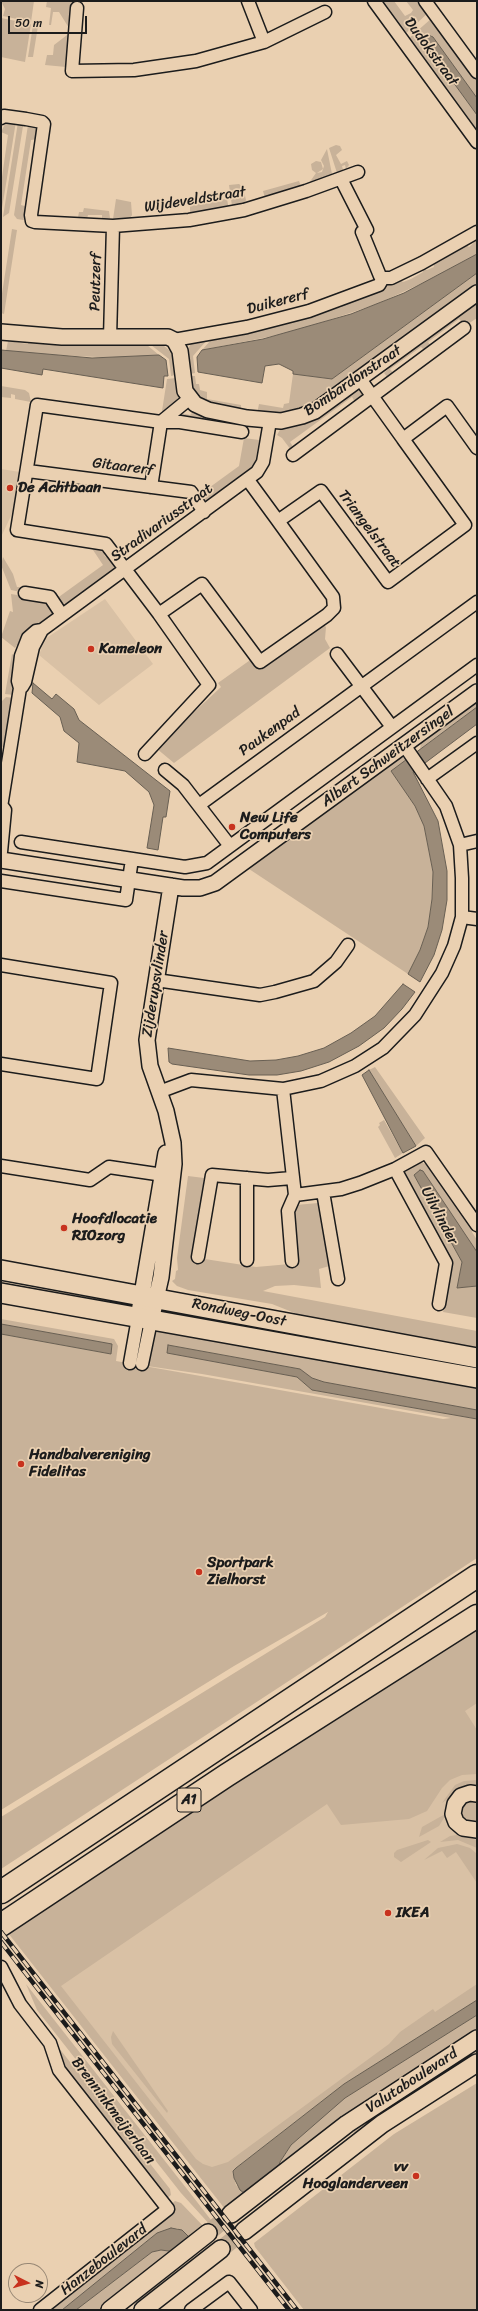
<!DOCTYPE html>
<style>
body{margin:0}
#map{position:relative;width:478px;height:2311px;overflow:hidden;background:#ead0b1;font-family:Sriracha,sans-serif}
canvas{display:block}
.frame{position:absolute;inset:0;border:2px solid #1c1c1c;pointer-events:none}
.north{position:absolute;left:8px;top:2263px;width:40px;height:40px;box-sizing:border-box;background:#ead0b1;border:1px solid #988875;border-radius:50%;rotate:96deg;font-size:11px;font-weight:700;line-height:16px;text-align:center;color:#1c1c1c}
.north::after{content:'';display:block;margin:auto;width:14px;height:18px;background:#c8321e;clip-path:polygon(50% 0,100% 100%,50% 72%,0 100%)}
.scale{position:absolute;left:8px;top:16px;width:79px;height:18px;box-sizing:border-box;border:2px solid #1c1c1c;border-top:0;padding-left:5px;font-size:12px;line-height:14px;white-space:nowrap;color:#1c1c1c;-webkit-text-stroke:3px #ead0b1;paint-order:stroke}
</style>
<div id="map">
<canvas width="478" height="2311"></canvas>
<div class="frame"></div>
<div class="north">N</div>
<div class="scale">50 m</div>
</div>
<script>
const context = document.querySelector('canvas').getContext('2d');
context.lineJoin = 'round';
function paint(path, color) { context.fillStyle = color; context.fill(path, 'evenodd'); }
const shape = rows => new Path2D(rows.map(r => 'M' + r).join(''));
function strokePath(path, color, width, dash) { context.strokeStyle = color; context.lineWidth = width; context.lineCap = dash ? 'butt' : 'round'; context.setLineDash(dash || []); context.stroke(path); }
function label(font, color, halo, rows, align = 'center') {
  context.font = font + ' Sriracha,sans-serif'; context.lineWidth = 3.5; context.setLineDash([]); context.textBaseline = 'middle'; context.strokeStyle = halo; context.fillStyle = color; for (const [text, x, y, turn = 0] of rows) {
    context.save(); context.translate(x, y); context.rotate((+turn || 0) * Math.PI / 180); context.textAlign = isNaN(turn) ? turn : align; if (halo) context.strokeText(text, 0, 0); context.fillText(text, 0, 0); context.restore();
  }
}
paint(shape([
 [1,469,20,472,17,503,1,537],
 [105,599,153,664,99,705,39,655,45,639],
 [477,1665,477,1985,208,2178,33,1960]
]), '#d9c1a5');
paint(shape([
 [1,1,34,1,31,22,3,16,5,9],
 [47,1,83,1,83,7,71,27,69,28,59,12,53,12,51,25,49,25,51,8,46,7],
 [379,1,394,1,405,16,411,13,413,10,406,1,419,1,428,13,405,34],
 [1,18,31,24,25,62,1,57],
 [432,18,477,80,477,98,433,37,431,35,424,42,477,115,477,134,408,39],
 [33,25,38,26,33,57,28,57],
 [71,32,66,67,45,65,47,55,53,55,54,45],
 [16,121,6,184,1,214,1,184,8,135,1,132,6,122],
 [18,122,23,126,9,213,3,217],
 [28,125,34,125,39,128,38,139,31,140,21,205,28,207,26,219,23,220,17,219,14,215],
 [336,145,340,146,342,150,336,155,341,164,347,161,349,165,346,169,345,165,342,166,343,170,337,173,329,148],
 [327,149,332,174,309,183,316,173,312,170,311,164,316,161,321,162,323,169,317,173,322,172,324,166,321,160],
 [299,181,301,186,265,198,263,191],
 [239,184,243,187,246,200,244,203,232,206,229,185],
 [116,199,131,202,132,215,130,219,113,219],
 [227,199,229,210,190,217,190,203],
 [84,208,109,211,110,218,106,219,106,223,102,222,102,215,88,215,86,223,77,223,79,212,83,212],
 [12,229,17,230,4,314,1,313,1,300],
 [477,240,477,254,429,280,377,304,293,332,202,350,212,339,250,332,342,307,341,304,399,279,403,282,411,279,423,272,422,269,427,270,434,267,433,263,465,244,469,247],
 [477,273,477,287,368,367,365,364,346,379,347,382,314,406,291,415,257,414,259,404,283,408,284,404,289,403,293,374,332,379],
 [477,299,477,318,465,326,459,319,428,342,431,346,425,351,421,347,390,369,394,374,389,379,384,373,394,363,393,360],
 [196,338,208,339,193,356,195,373,190,374,187,352,190,345],
 [8,341,28,344,28,341,144,342,144,345,147,345,159,355,118,358,35,354,6,351],
 [150,342,164,346,169,350,174,359,176,375,171,376,169,359,151,345],
 [190,376,195,376,196,384,199,384,200,390,207,392,207,399,241,405,241,411,201,401,192,389],
 [176,378,178,397,175,405,164,414,162,411,167,379],
 [1,386,25,390,29,393,31,402,15,399,15,395,11,394,11,398,1,397],
 [354,390,362,391,363,397,355,402,352,397,290,442,294,448,291,450,282,438,277,435,281,428],
 [181,413,190,415,192,413,239,421,237,428,178,417],
 [244,438,259,440,255,465,250,472,209,501,202,499,198,492,204,488,206,490,239,466],
 [91,547,101,547,107,552,104,555,106,557,110,555,115,562,114,570,69,605,58,602,56,599,103,565],
 [3,557,13,574,17,587,22,587,21,592,11,590,1,565],
 [11,594,48,600,53,607,53,616,20,646,17,645,15,648,1,637,10,611,13,612],
 [324,625,326,627,325,639,330,648,174,763,156,748,187,716,189,717,221,687,218,683,253,658,261,670],
 [12,654,16,657,14,695,5,694],
 [6,697,14,698,7,745,2,747,1,702],
 [477,697,477,707,420,749,422,738],
 [400,757,407,759,391,771,415,806,424,826,433,872,432,899,428,927,420,950,408,974,246,867],
 [375,1067,425,1138,416,1146,369,1070],
 [384,1120,403,1153,395,1158,378,1127,380,1125,379,1123],
 [419,1162,430,1165,474,1229,472,1232,477,1240,477,1252,423,1171,414,1175,462,1262,457,1288,477,1286,477,1318,443,1312,451,1262,404,1173],
 [188,1176,204,1178,192,1257,256,1267,290,1264,290,1268,296,1267,291,1213,296,1205,318,1203,318,1206,322,1206,333,1265,319,1269,321,1288,294,1285,275,1286,263,1291,477,1331,477,1352,363,1331,297,1314,272,1304,188,1290,177,1286,172,1281,175,1279,176,1271,178,1270,177,1258],
 [1,1319,114,1339,118,1346,116,1361,443,1419,451,1418,202,1374,147,1366,154,1333,157,1329,477,1389,477,1410,324,1382,312,1378,300,1369,168,1345,167,1353,297,1377,312,1390,477,1419,477,1558,1,1869,1,1817,325,1617,328,1612,234,1666,1,1810,1,1334,111,1354,112,1344,1,1324],
 [477,1628,477,1703,465,1711,477,1730,477,1774,462,1775,450,1780,442,1788,427,1811,409,1819,341,1825,327,1804,61,1986,196,2159,203,2164,212,2167,228,2162,389,2044,400,2032,433,2009,435,2012,477,1984,477,2000,344,2084,236,2168,233,2173,234,2178,236,2185,248,2196,225,2209,8,1933,201,1804],
 [477,1780,477,1788,460,1790,442,1803,455,1785,464,1781],
 [468,1800,477,1801,477,1824,472,1825,461,1819,460,1810],
 [447,1813,439,1826,419,1837,422,1827],
 [457,1835,477,1840,477,1848,458,1840,440,1842,450,1836],
 [428,1840,431,1842,401,1862,394,1857,394,1853,397,1850],
 [457,1844,470,1848,477,1854,477,1883,456,1852,447,1858,442,1851,424,1860,438,1848],
 [26,1984,194,2198,211,2220,211,2226,181,2193,37,2010],
 [477,2015,477,2036,277,2174,280,2163,291,2145,325,2114,345,2098],
 [113,2031,168,2111,167,2113,112,2044,111,2037],
 [55,2043,170,2189,171,2195,165,2200,63,2071],
 [477,2043,477,2060,361,2135,357,2131,354,2133,352,2131],
 [477,2083,477,2310,304,2310,255,2247,254,2243,394,2134],
 [175,2201,181,2203,205,2228,192,2240,177,2228,157,2233,62,2310,46,2310],
 [161,2250,176,2252,102,2310,76,2310,152,2252]
]), '#c8b299');
const water = shape([
 [429,35,433,37,477,98,477,115,424,42,429,35],
 [477,254,477,273,332,379,293,374,293,371,279,364,265,366,262,383,198,372,197,357,202,350,263,339,351,314,404,293,477,254],
 [1,350,92,358,159,355,166,360,168,376,164,376,163,388,43,369,42,375,1,368,1,350],
 [33,683,52,699,56,694,74,709,79,720,170,791,166,817,163,817,158,850,147,848,154,805,149,792,125,771,77,762,79,743,64,731,60,717,32,693,33,683],
 [477,707,477,724,413,772,438,821,447,871,447,900,442,930,434,955,420,982,408,974,420,950,428,927,432,899,433,872,424,826,415,806,391,771,477,707],
 [403,984,415,992,402,1009,384,1028,359,1046,329,1062,301,1071,277,1075,249,1075,172,1064,169,1062,168,1048,250,1061,276,1060,298,1056,324,1048,351,1033,375,1016,403,984],
 [369,1070,416,1146,403,1153,362,1075,369,1070],
 [420,1170,423,1171,477,1252,477,1286,457,1288,462,1262,414,1175,420,1170],
 [1,1324,112,1344,111,1354,1,1334,1,1324],
 [168,1345,300,1369,312,1378,324,1382,477,1410,477,1419,312,1390,297,1377,167,1353,168,1345],
 [477,2000,477,2015,345,2098,291,2145,280,2162,277,2174,248,2196,240,2190,234,2178,233,2171,236,2168,344,2084,477,2000],
 [171,2228,182,2230,192,2240,176,2252,161,2250,152,2252,76,2310,62,2310,157,2233,171,2228]
]);
paint(water, '#9b8b78');
strokePath(water, '#685f53', 1);
strokePath(shape([
 [208,2233,231,2214],
 [221,2249,244,2231]
]), '#c1ac93', 17, [17, 8]);
const minor = shape([
 [248,1,264,42],
 [374,1,477,142],
 [425,1,477,72],
 [77,8,72,71,134,70,196,61,264,42,325,12],
 [1,118,4,116,26,119,42,122,44,124,31,215,32,221,35,222,113,226,189,220,244,210,306,191,358,172],
 [341,179,367,230],
 [362,232,380,276,383,278],
 [383,278,391,278,422,263,477,232],
 [110,338,113,226],
 [174,340,247,327,309,311,379,285,383,278],
 [360,379,403,439],
 [293,455,464,328],
 [28,471,191,492,204,512],
 [248,480,278,521],
 [151,487,161,422,180,422,242,432],
 [25,593,50,597,62,615],
 [159,614,106,544,17,530,37,405,161,422,189,399],
 [337,654,392,727],
 [22,687,25,682,33,647,42,630],
 [145,754,209,685,159,614,202,584,260,662,327,615,334,608,333,597,278,521,321,491,388,582,465,525,403,439,447,406,477,448],
 [165,770,183,785,230,846],
 [427,779,477,743],
 [199,805,477,602],
 [1,807,20,688,18,681,21,656,28,638,36,631,42,630,257,472,263,462,270,421],
 [21,842,185,867,207,863,477,665],
 [460,845,477,841],
 [1,852,5,810,2,806],
 [1,881,126,900,132,859],
 [462,917,477,919],
 [1,965,111,983,97,1079,1,1064],
 [156,980,260,995,275,992,314,981,336,962,348,945],
 [283,1089,295,1195,341,1189,360,1183,395,1169,426,1152,477,1225],
 [159,1092,191,1080,283,1089,321,1081,355,1066,383,1048,415,1015,442,973,454,946,462,917,462,878,460,845,446,806,404,745],
 [1,1166,90,1180,109,1167,170,1176],
 [395,1169,446,1263,439,1304],
 [323,1192,338,1279],
 [198,1257,212,1175,268,1180,292,1178],
 [247,1260,247,1178],
 [292,1261,288,1211,295,1195],
 [130,1363,138,1318],
 [142,1364,151,1321],
 [1,1967,20,2004,50,2043,59,2070,168,2209,40,2310],
 [191,2310,229,2282,251,2310]
]);
const tertiary = shape([
 [1,332,62,337,168,337,174,340,180,351,185,391,195,404,208,410,247,418,281,421,302,416,315,411,477,293],
 [1,860,183,888,200,888,215,883,477,692],
 [138,1318,166,1153],
 [151,1321,161,1277,174,1164,173,1143,166,1111,150,1066,147,1040,171,886],
 [477,1794,470,1793,461,1796,455,1804,453,1814,456,1822,463,1828,477,1830]
]);
const secondary = shape([
 [231,2214,347,2124,477,2039],
 [244,2231,382,2124,477,2063],
 [110,2310,208,2233],
 [143,2310,221,2249]
]);
const primary = shape([
 [1,1270,477,1358],
 [1,1293,477,1378]
]);
const motorway = shape([
 [1,1892,477,1576],
 [1,1925,227,1775,477,1616]
]);
strokePath(minor, '#1c1c1c', 15);
strokePath(tertiary, '#1c1c1c', 18);
strokePath(secondary, '#1c1c1c', 20);
strokePath(primary, '#1c1c1c', 22);
strokePath(motorway, '#1c1c1c', 25);
strokePath(minor, '#ead0b1', 12);
strokePath(tertiary, '#ead0b1', 15);
strokePath(secondary, '#ead0b1', 17);
strokePath(primary, '#ead0b1', 19);
strokePath(motorway, '#ead0b1', 22);
const rail = shape([
 [1,1932,297,2310],
 [1,1942,289,2310]
]);
strokePath(rail, '#1c1c1c', 4.5);
strokePath(rail, '#ead0b1', 3, [9]);
for (const [x, y, r, color] of [
 [10,488,4,"#c8321e"],
 [91,649,4,"#c8321e"],
 [232,827,4,"#c8321e"],
 [64,1228,4,"#c8321e"],
 [21,1464,4,"#c8321e"],
 [199,1572,4,"#c8321e"],
 [388,1913,4,"#c8321e"],
 [416,2176,4,"#c8321e"]
]) { const dot = new Path2D(); dot.arc(x, y, r, 0, 2 * Math.PI); context.fillStyle = color; context.fill(dot); strokePath(dot, '#ead0b1', 1.5); }
for (const [x, y, w] of [
 [189,1800,24]
]) { const box = new Path2D(); box.roundRect(x - w / 2, y - 12, w, 24, 3); context.fillStyle = '#ead0b1'; context.fill(box); strokePath(box, '#1c1c1c', 1); }
label('bold 14px', '#1c1c1c', null, [
 ["A1",189,1800]
]);
label('15px', '#1c1c1c', '#ead0b1', [
 ["Dudokstraat",431,52,54],
 ["Wijdeveldstraat",195,200,-9],
 ["Peutzerf",96,282,-89],
 ["Duikererf",278,302,-15],
 ["Bombardonstraat",353,381,-34],
 ["Gitaarerf",123,467,7],
 ["Stradivariusstraat",162,523,-36],
 ["Triangelstraat",369,529,53],
 ["Paukenpad",270,732,-36],
 ["Albert Schweitzersingel",388,757,-36],
 ["Zijderupsvlinder",156,984,-81],
 ["Uilvlinder",439,1216,62],
 ["Rondweg-Oost",239,1313,11],
 ["Valutaboulevard",412,2081,-33],
 ["Brenninkmeijerlaan",113,2111,53],
 ["Hanzeboulevard",104,2260,-38]
]);
label('bold 15px', '#1c1c1c', '#ead0b1', [
 ["De Achtbaan",18,488],
 ["Kameleon",99,649],
 ["New Life",240,818],
 ["Computers",240,835],
 ["Hoofdlocatie",72,1219],
 ["RIOzorg",72,1236],
 ["Handbalvereniging",29,1455],
 ["Fidelitas",29,1472],
 ["Sportpark",207,1563],
 ["Zielhorst",207,1580],
 ["IKEA",396,1913],
 ["vv",408,2167,"right"],
 ["Hooglanderveen",408,2184,"right"]
], 'left');
</script>
